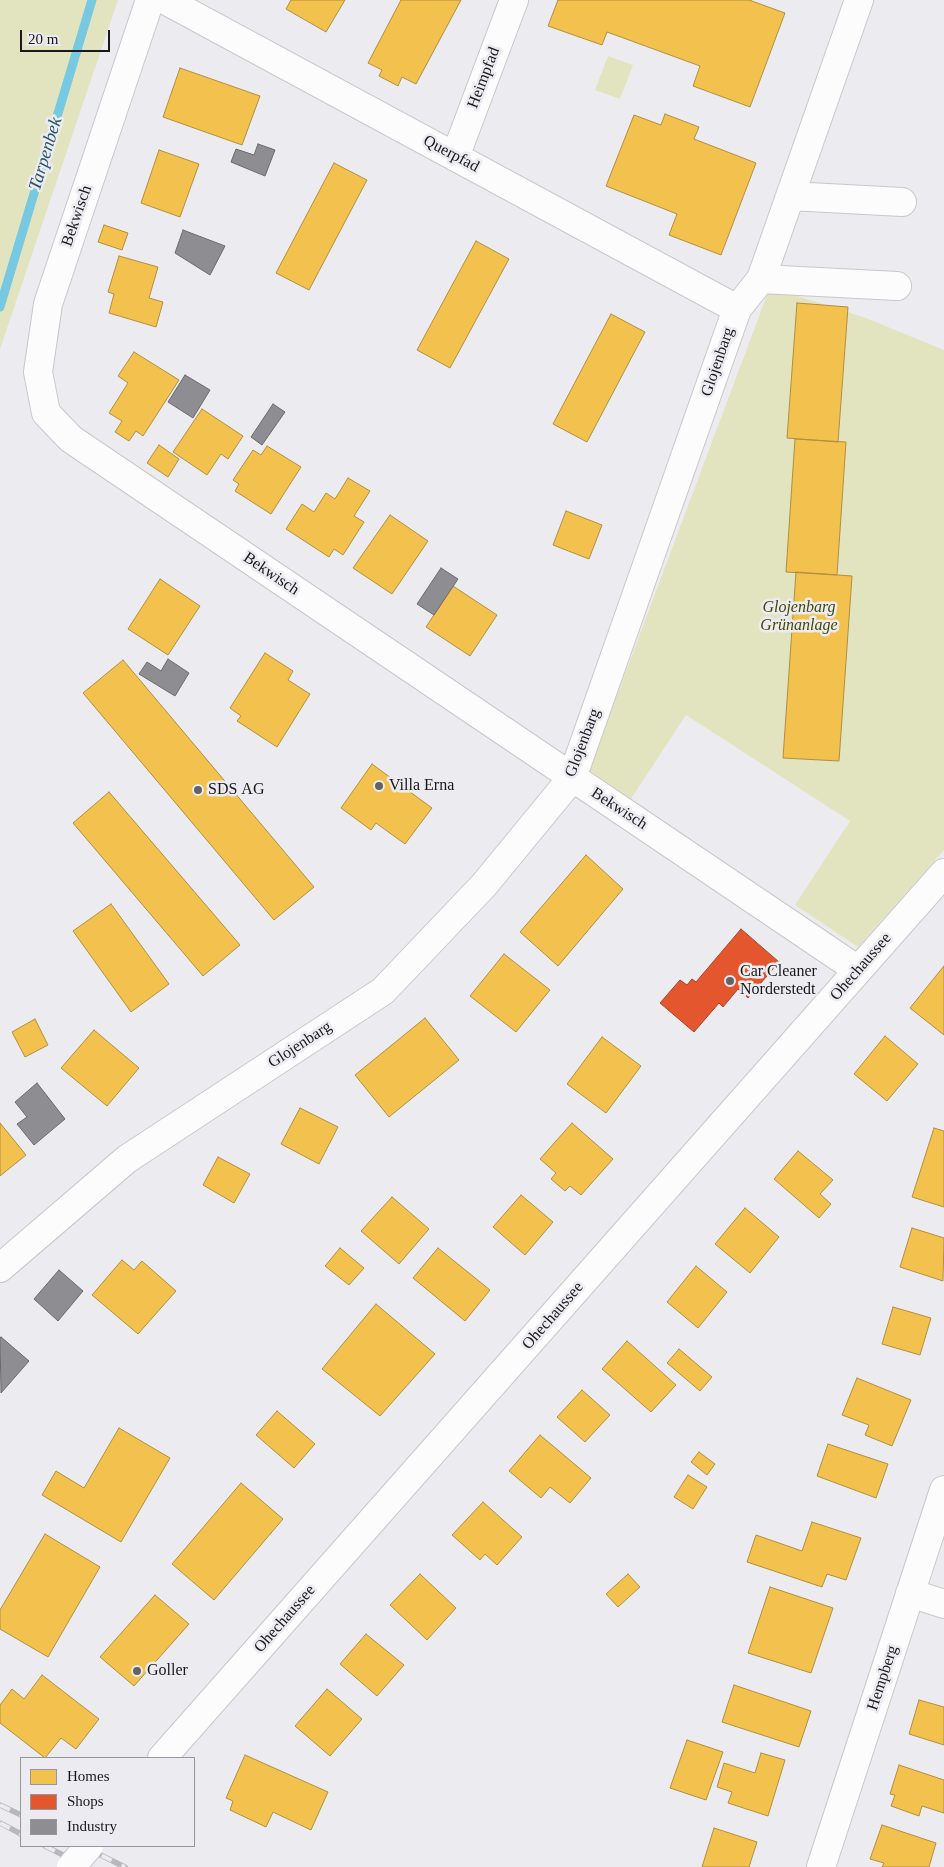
<!DOCTYPE html>
<meta charset="utf-8">
<style>
body{margin:0}
#map{position:relative;width:944px;height:1867px;overflow:hidden;background:#ececf0;font-family:Georgia,serif}
canvas{display:block}
.legend{position:absolute;left:20px;top:1757px;width:175px;height:90px;box-sizing:border-box;background:#ebebf1;border:1px solid #97979b;margin:0;padding:6px 9px;list-style:none;font-size:15px;color:#19191b}
.legend li{display:flex;align-items:center;gap:10px;height:25px}
.legend b{width:25px;border:1px solid #97979b}
.scale{position:absolute;left:20px;top:30px;width:90px;height:22px;box-sizing:border-box;border:2px solid #19191b;border-top:0;padding-left:6px;font-size:15px;line-height:18px;white-space:nowrap;color:#19191b;-webkit-text-stroke:4px #ebebf1;paint-order:stroke}
</style>
<div id="map">
<canvas width="944" height="1867"></canvas>
<ul class="legend">
<li><b style="height:14px;background:#f2c14e"></b>Homes</li>
<li><b style="height:14px;background:#e4572e"></b>Shops</li>
<li><b style="height:14px;background:#8d8d92"></b>Industry</li>
</ul>
<div class="scale">20 m</div>
</div>
<script>
const context = document.querySelector('canvas').getContext('2d');
context.lineJoin = 'round';
function paint(path, color) { context.fillStyle = color; context.fill(path, 'evenodd'); }
const shape = rows => new Path2D(rows.map(r => 'M' + r).join(''));
function strokePath(path, color, width, dash) { context.strokeStyle = color; context.lineWidth = width; context.lineCap = dash ? 'butt' : 'round'; context.setLineDash(dash || []); context.stroke(path); }
function label(font, color, halo, rows, align = 'center') {
  context.font = font + ' Georgia,serif'; context.lineWidth = 5; context.setLineDash([]); context.textBaseline = 'middle'; context.strokeStyle = halo; context.fillStyle = color; for (const [text, x, y, turn = 0] of rows) {
    context.save(); context.translate(x, y); context.rotate((+turn || 0) * Math.PI / 180); context.textAlign = isNaN(turn) ? turn : align; if (halo) context.strokeText(text, 0, 0); context.fillText(text, 0, 0); context.restore();
  }
}
paint(shape([
 [0,0,118,0,0,349],
 [608,56,633,65,620,99,595,90],
 [770,287,866,318,944,350,944,850,858,947,795,905,850,821,686,715,631,799,589,770]
]), '#e2e4c0');
const homes = shape([
 [291,0,345,0,326,32,286,9,291,0],
 [401,0,461,0,416,84,402,77,398,86,379,76,382,70,368,63,401,0],
 [558,0,749,0,785,13,750,107,693,86,700,66,607,32,602,45,548,26,558,0],
 [180,68,260,96,242,145,163,117,180,68],
 [665,114,699,127,694,139,756,163,721,255,669,235,677,214,606,186,634,115,661,125,665,114],
 [159,150,199,164,180,217,141,203,159,150],
 [334,163,367,180,309,290,276,273,334,163],
 [104,225,128,233,122,250,98,242,104,225],
 [476,241,509,259,450,368,417,350,476,241],
 [119,256,158,267,149,298,163,302,156,327,109,313,114,294,108,292,119,256],
 [797,303,848,307,838,442,787,438,797,303],
 [611,314,645,332,587,442,553,424,611,314],
 [134,352,179,380,143,436,136,431,129,441,115,432,122,421,109,413,128,383,118,376,134,352],
 [202,409,243,436,228,459,221,454,207,475,173,452,202,409],
 [795,439,846,442,837,575,786,572,795,439],
 [159,445,179,459,168,477,147,463,159,445],
 [267,446,301,467,271,514,235,491,239,484,233,480,253,450,261,455,267,446],
 [348,478,370,491,354,516,364,522,343,555,334,549,329,557,286,529,302,504,314,512,326,493,335,499,348,478],
 [566,511,602,525,589,559,553,545,566,511],
 [390,515,428,541,392,594,353,568,390,515],
 [796,572,852,576,839,761,783,758,796,572],
 [160,579,200,606,168,655,128,629,160,579],
 [453,586,497,615,470,656,426,627,453,586],
 [265,653,293,671,288,680,310,694,277,747,237,721,241,716,230,708,265,653],
 [123,660,314,887,274,920,83,693,123,660],
 [372,764,432,808,405,844,376,823,371,830,341,808,372,764],
 [109,792,240,945,203,976,73,823,109,792],
 [586,855,623,889,558,966,520,932,586,855],
 [111,904,169,984,131,1012,73,931,111,904],
 [504,954,550,990,516,1032,470,996,504,954],
 [944,966,944,1035,910,1008,944,966],
 [425,1018,459,1060,389,1117,355,1075,425,1018],
 [35,1019,48,1045,25,1057,12,1032,35,1019],
 [94,1030,139,1068,107,1106,61,1068,94,1030],
 [885,1036,918,1064,887,1101,854,1074,885,1036],
 [602,1037,641,1066,606,1113,567,1084,602,1037],
 [300,1108,338,1127,319,1164,281,1144,300,1108],
 [0,1123,26,1155,0,1176,0,1123],
 [572,1123,613,1159,581,1195,570,1186,565,1191,551,1179,556,1173,540,1159,572,1123],
 [934,1128,944,1131,944,1207,912,1197,934,1128],
 [798,1151,833,1180,820,1194,831,1204,819,1218,774,1179,798,1151],
 [218,1157,250,1174,234,1203,203,1185,218,1157],
 [521,1195,553,1222,525,1255,493,1227,521,1195],
 [392,1197,429,1229,399,1264,361,1231,392,1197],
 [745,1208,779,1237,750,1273,715,1244,745,1208],
 [912,1228,944,1238,943,1281,900,1267,912,1228],
 [340,1248,364,1268,349,1285,325,1266,340,1248],
 [438,1248,490,1290,465,1321,413,1278,438,1248],
 [122,1260,134,1270,142,1261,176,1291,138,1334,92,1295,122,1260],
 [696,1266,727,1292,698,1328,667,1302,696,1266],
 [376,1304,435,1354,380,1416,322,1369,376,1304],
 [893,1307,931,1318,920,1355,882,1344,893,1307],
 [627,1341,676,1385,651,1412,602,1369,627,1341],
 [679,1349,712,1377,700,1391,667,1363,679,1349],
 [857,1378,911,1400,892,1446,865,1435,869,1425,842,1415,857,1378],
 [582,1390,610,1415,585,1442,557,1417,582,1390],
 [277,1411,315,1444,294,1468,256,1435,277,1411],
 [119,1428,170,1458,121,1542,42,1495,56,1471,84,1488,119,1428],
 [540,1435,591,1478,570,1503,550,1487,541,1498,509,1471,540,1435],
 [828,1444,888,1464,876,1498,817,1476,828,1444],
 [699,1452,715,1464,707,1475,691,1462,699,1452],
 [688,1475,707,1487,693,1509,674,1497,688,1475],
 [241,1483,283,1519,214,1600,172,1564,241,1483],
 [483,1502,522,1537,497,1565,485,1554,480,1560,452,1535,483,1502],
 [812,1522,861,1538,846,1580,827,1574,822,1587,747,1562,756,1535,802,1551,812,1522],
 [45,1534,100,1567,48,1657,0,1629,0,1610,45,1534],
 [420,1574,456,1608,427,1640,390,1605,420,1574],
 [628,1574,640,1587,618,1607,606,1594,628,1574],
 [770,1587,833,1608,811,1673,748,1653,770,1587],
 [155,1595,189,1624,134,1686,100,1657,155,1595],
 [366,1634,404,1665,377,1696,340,1664,366,1634],
 [42,1675,99,1719,76,1749,61,1738,45,1758,0,1723,0,1705,12,1689,24,1699,42,1675],
 [734,1685,811,1711,799,1747,722,1722,734,1685],
 [327,1689,362,1719,330,1756,295,1726,327,1689],
 [919,1700,944,1707,944,1745,909,1734,919,1700],
 [687,1740,723,1752,706,1800,670,1788,687,1740],
 [761,1753,785,1760,768,1816,728,1803,732,1792,717,1787,724,1763,755,1773,761,1753],
 [245,1755,328,1792,311,1830,273,1812,266,1827,230,1810,233,1801,226,1798,245,1755],
 [899,1765,944,1780,944,1813,922,1806,919,1816,891,1806,895,1795,890,1794,899,1765],
 [882,1825,936,1843,929,1867,882,1867,884,1863,870,1859,882,1825],
 [714,1828,757,1842,749,1867,702,1867,714,1828]
]);
paint(homes, '#f2c14e');
strokePath(homes, '#b18f3f', 1);
const shops = shape([
 [741,929,779,962,748,998,738,989,723,1007,719,1003,694,1032,660,1003,680,980,687,985,692,979,696,982,741,929]
]);
paint(shops, '#e4572e');
strokePath(shops, '#a74428', 1);
const industry = shape([
 [258,144,275,150,265,176,231,162,236,149,254,155,258,144],
 [183,230,225,246,210,275,175,253,183,230],
 [185,375,210,390,193,418,168,402,185,375],
 [273,404,285,412,262,445,251,437,273,404],
 [441,568,458,579,434,615,417,604,441,568],
 [168,659,189,673,175,696,139,674,147,662,161,671,168,659],
 [37,1083,65,1119,34,1145,17,1124,27,1117,15,1102,37,1083],
 [59,1270,83,1291,58,1321,34,1299,59,1270],
 [1,1337,29,1361,1,1393,0,1338,1,1337]
]);
paint(industry, '#8d8d92');
strokePath(industry, '#6a6a6e', 1);
strokePath(shape([
 [0,307,92,0]
]), '#76c9e0', 9);
const minor = shape([
 [150,0,48,304,38,372,46,413,71,439,858,970],
 [165,0,737,309],
 [455,157,514,0],
 [790,196,902,202],
 [761,279,897,286],
 [0,1268,127,1159,383,991,484,885,572,778,737,309,761,279,859,0],
 [910,1593,944,1604],
 [821,1867,944,1490]
]);
const major = shape([
 [162,1758,944,873]
]);
strokePath(minor, '#c8c8ca', 30);
strokePath(major, '#c8c8ca', 30);
strokePath(minor, '#fcfcfd', 28);
strokePath(major, '#fcfcfd', 28);
const rail = shape([
 [0,1805,21,1815],
 [0,1823,21,1834],
 [45,1846,87,1867],
 [82,1846,125,1867]
]);
strokePath(rail, '#b8b8ba', 5.5);
strokePath(rail, '#ebebf1', 4, [11]);
const majorBridge = shape([
 [71,1867,89,1846]
]);
strokePath(majorBridge, '#c8c8ca', 30, []);
strokePath(majorBridge, '#fcfcfd', 28);
for (const [x, y, r, color] of [
 [379,786,5,"#636366"],
 [198,790,5,"#636366"],
 [730,981,5,"#636366"],
 [137,1671,5,"#636366"]
]) { const dot = new Path2D(); dot.arc(x, y, r, 0, 2 * Math.PI); context.fillStyle = color; context.fill(dot); strokePath(dot, '#ebebf1', 2); }
label('16px', '#19191b', '#ebebf1', [
 ["Heimpfad",484,78,-69],
 ["Querpfad",451,154,28],
 ["Bekwisch",77,216,-71],
 ["Glojenbarg",718,362,-71],
 ["Bekwisch",271,574,34],
 ["Glojenbarg",583,743,-69],
 ["Bekwisch",619,809,33],
 ["Ohechaussee",861,967,-49],
 ["Glojenbarg",300,1045,-33],
 ["Ohechaussee",553,1316,-49],
 ["Ohechaussee",285,1619,-49],
 ["Hempberg",883,1678,-72]
]);
label('italic 16px', '#474902', '#ebebf1', [
 ["Glojenbarg",799,608],
 ["Grünanlage",799,626]
]);
label('16px', '#19191b', '#ebebf1', [
 ["Villa Erna",389,786],
 ["SDS AG",208,790],
 ["Car Cleaner",740,972],
 ["Norderstedt",740,990],
 ["Goller",147,1671]
], 'left');
label('italic 18px', '#265764', '#ebebf1', [
 ["Tarpenbek",46,154,-73]
]);
</script>
